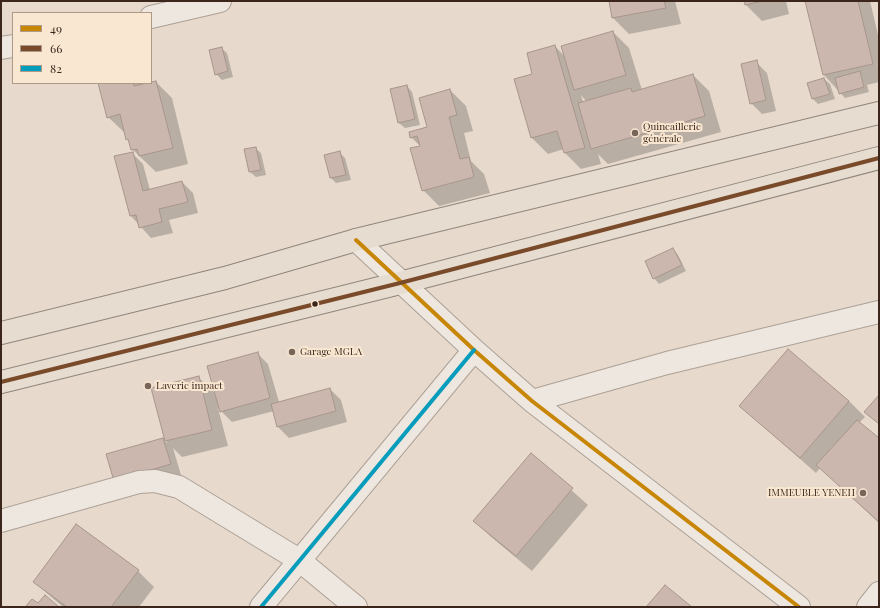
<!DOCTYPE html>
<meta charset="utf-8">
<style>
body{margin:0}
#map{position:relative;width:880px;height:608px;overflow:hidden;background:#e7dacc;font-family:"Playfair Display",serif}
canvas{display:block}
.frame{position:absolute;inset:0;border:2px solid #3c261c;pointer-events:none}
.legend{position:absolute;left:12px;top:12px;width:140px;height:72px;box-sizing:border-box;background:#f9e7d1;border:1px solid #ad9a89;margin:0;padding:5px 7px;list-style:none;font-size:12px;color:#3c261c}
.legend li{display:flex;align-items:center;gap:8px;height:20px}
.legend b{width:20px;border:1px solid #ad9a89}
</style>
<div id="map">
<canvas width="880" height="608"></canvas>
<div class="frame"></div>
<ul class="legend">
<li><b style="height:5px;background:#c88607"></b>49</li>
<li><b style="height:5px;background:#7a4b2a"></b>66</li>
<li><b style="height:5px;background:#069cbc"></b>82</li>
</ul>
</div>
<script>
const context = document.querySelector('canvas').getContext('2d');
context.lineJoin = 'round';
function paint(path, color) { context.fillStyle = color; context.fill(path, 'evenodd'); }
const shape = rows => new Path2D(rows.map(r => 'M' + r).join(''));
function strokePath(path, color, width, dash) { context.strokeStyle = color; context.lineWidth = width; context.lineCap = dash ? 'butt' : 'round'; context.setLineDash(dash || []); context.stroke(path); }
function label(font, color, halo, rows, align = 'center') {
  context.font = font + ' "Playfair Display",serif'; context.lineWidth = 4; context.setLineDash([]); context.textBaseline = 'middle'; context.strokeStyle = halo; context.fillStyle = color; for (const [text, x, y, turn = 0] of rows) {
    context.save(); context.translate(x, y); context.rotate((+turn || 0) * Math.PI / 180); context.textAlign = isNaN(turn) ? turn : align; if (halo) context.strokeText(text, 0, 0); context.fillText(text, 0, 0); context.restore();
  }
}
paint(shape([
 [610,1,675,1,681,24,629,34,613,18],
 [745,1,786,1,789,14,762,21,746,5],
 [807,1,870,1,879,39,879,82,867,85,869,92,845,98,824,75],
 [613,32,629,48,642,90,693,75,709,91,721,132,608,164,598,154,601,164,581,169,565,153,564,149,548,154,532,138,515,80,534,74,555,46,565,57],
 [581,95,586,101,583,102],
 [221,48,227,53,233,77,222,80,216,74],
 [756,62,767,73,776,111,762,114,751,103],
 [824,79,830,84,835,99,818,104,813,99],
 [156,82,172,98,188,164,156,172,132,149,125,133,108,117,99,83,145,83,145,85],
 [407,86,412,92,420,125,405,128,399,123,391,90],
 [450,90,466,106,473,131,464,133,471,161,484,174,490,193,439,206,423,190,421,147,411,137,429,128],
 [255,148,261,153,266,175,256,177,250,172],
 [132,153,143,164,150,190,182,182,193,193,198,213,169,220,173,233,151,238,131,216],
 [340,153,345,158,351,180,336,183,331,178],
 [673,249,678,255,686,271,659,284,654,278],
 [788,350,849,401,865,417,859,423,879,440,879,523,820,468,816,473,740,406],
 [257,353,268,364,279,402,330,389,341,400,347,422,289,438,278,427,274,411,232,422,218,408,228,446,182,457,173,448,181,475,126,491,162,439,167,443,153,389,198,377,217,395],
 [531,454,588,505,532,571,490,536,474,520],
 [138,571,154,587,139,607,63,607,34,582]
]), '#0003');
const building = shape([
 [609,1,664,1,666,8,612,18,609,1],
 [744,1,763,1,745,5,744,1],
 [805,1,858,1,873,64,823,75,805,1],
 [613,31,626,75,574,90,561,46,613,31],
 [555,45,585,148,564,153,557,131,531,138,514,79,532,74,527,53,555,45],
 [222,47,228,71,215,75,209,50,222,47],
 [757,60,766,100,750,104,741,64,757,60],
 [860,71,864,87,839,94,835,78,860,71],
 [693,74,705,116,591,149,578,103,631,88,632,92,693,74],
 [824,78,830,94,812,99,807,83,824,78],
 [156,81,173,148,139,156,137,149,131,150,128,139,126,140,120,114,107,118,98,83,133,83,134,86,156,81],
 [407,85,415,119,398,123,390,89,407,85],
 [450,89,457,115,449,117,460,159,469,157,474,177,422,191,410,148,420,146,417,136,410,138,409,132,427,127,419,98,450,89],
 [256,147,261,170,249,172,244,149,256,147],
 [340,151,346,175,330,178,324,155,340,151],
 [133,152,143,191,182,181,188,202,159,209,162,222,139,228,136,215,130,216,114,156,133,152],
 [673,248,682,265,653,279,645,261,673,248],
 [788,349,849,401,800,458,739,406,788,349],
 [258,352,270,398,220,412,207,366,258,352],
 [199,376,212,430,165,441,151,388,199,376],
 [330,388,336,411,277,427,271,404,330,388],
 [879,395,879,424,864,412,879,395],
 [857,420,879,438,879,522,816,465,857,420],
 [163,438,171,464,114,481,106,454,163,438],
 [531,453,573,488,516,556,473,521,531,453],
 [76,524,139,570,111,607,67,607,33,582,76,524],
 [665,585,692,607,646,607,665,585],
 [45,595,59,607,25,607,32,599,38,603,45,595]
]);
paint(building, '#cbb7ad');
strokePath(building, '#a7958b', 1);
const minor = shape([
 [151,17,220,1],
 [1,48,13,46],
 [356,240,474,350,532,401,799,607],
 [532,401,667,363,879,312],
 [1,521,139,482,155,481,179,487,299,560,356,607],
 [261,607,474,350],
 [868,607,879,593]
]);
const major = shape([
 [1,333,225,278,356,240,879,113],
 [1,382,400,283,879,158]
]);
strokePath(minor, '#aca096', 24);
strokePath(major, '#91857c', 24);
strokePath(minor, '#eee7df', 22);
strokePath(major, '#e6dccf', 22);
strokePath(shape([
 [356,240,474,350,532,401,799,607]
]), '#c88607', 4);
strokePath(shape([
 [1,382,400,283,879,158]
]), '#7a4b2a', 4);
strokePath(shape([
 [261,607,474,350]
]), '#069cbc', 4);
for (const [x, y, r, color] of [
 [635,133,4,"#78655a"],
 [315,304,3.5,"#3c261c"],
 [292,352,4,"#78655a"],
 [148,386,4,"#78655a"],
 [863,493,4,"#78655a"]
]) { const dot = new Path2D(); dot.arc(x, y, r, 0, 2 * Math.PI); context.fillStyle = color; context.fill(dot); strokePath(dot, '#f9e7d1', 1.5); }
label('10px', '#3c261c', '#f9e7d1', [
 ["Quincaillerie",643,127],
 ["générale",643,139],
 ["Garage MGLA",300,352],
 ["Laverie impact",156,386],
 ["IMMEUBLE YENEH",855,493,"right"]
], 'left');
</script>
